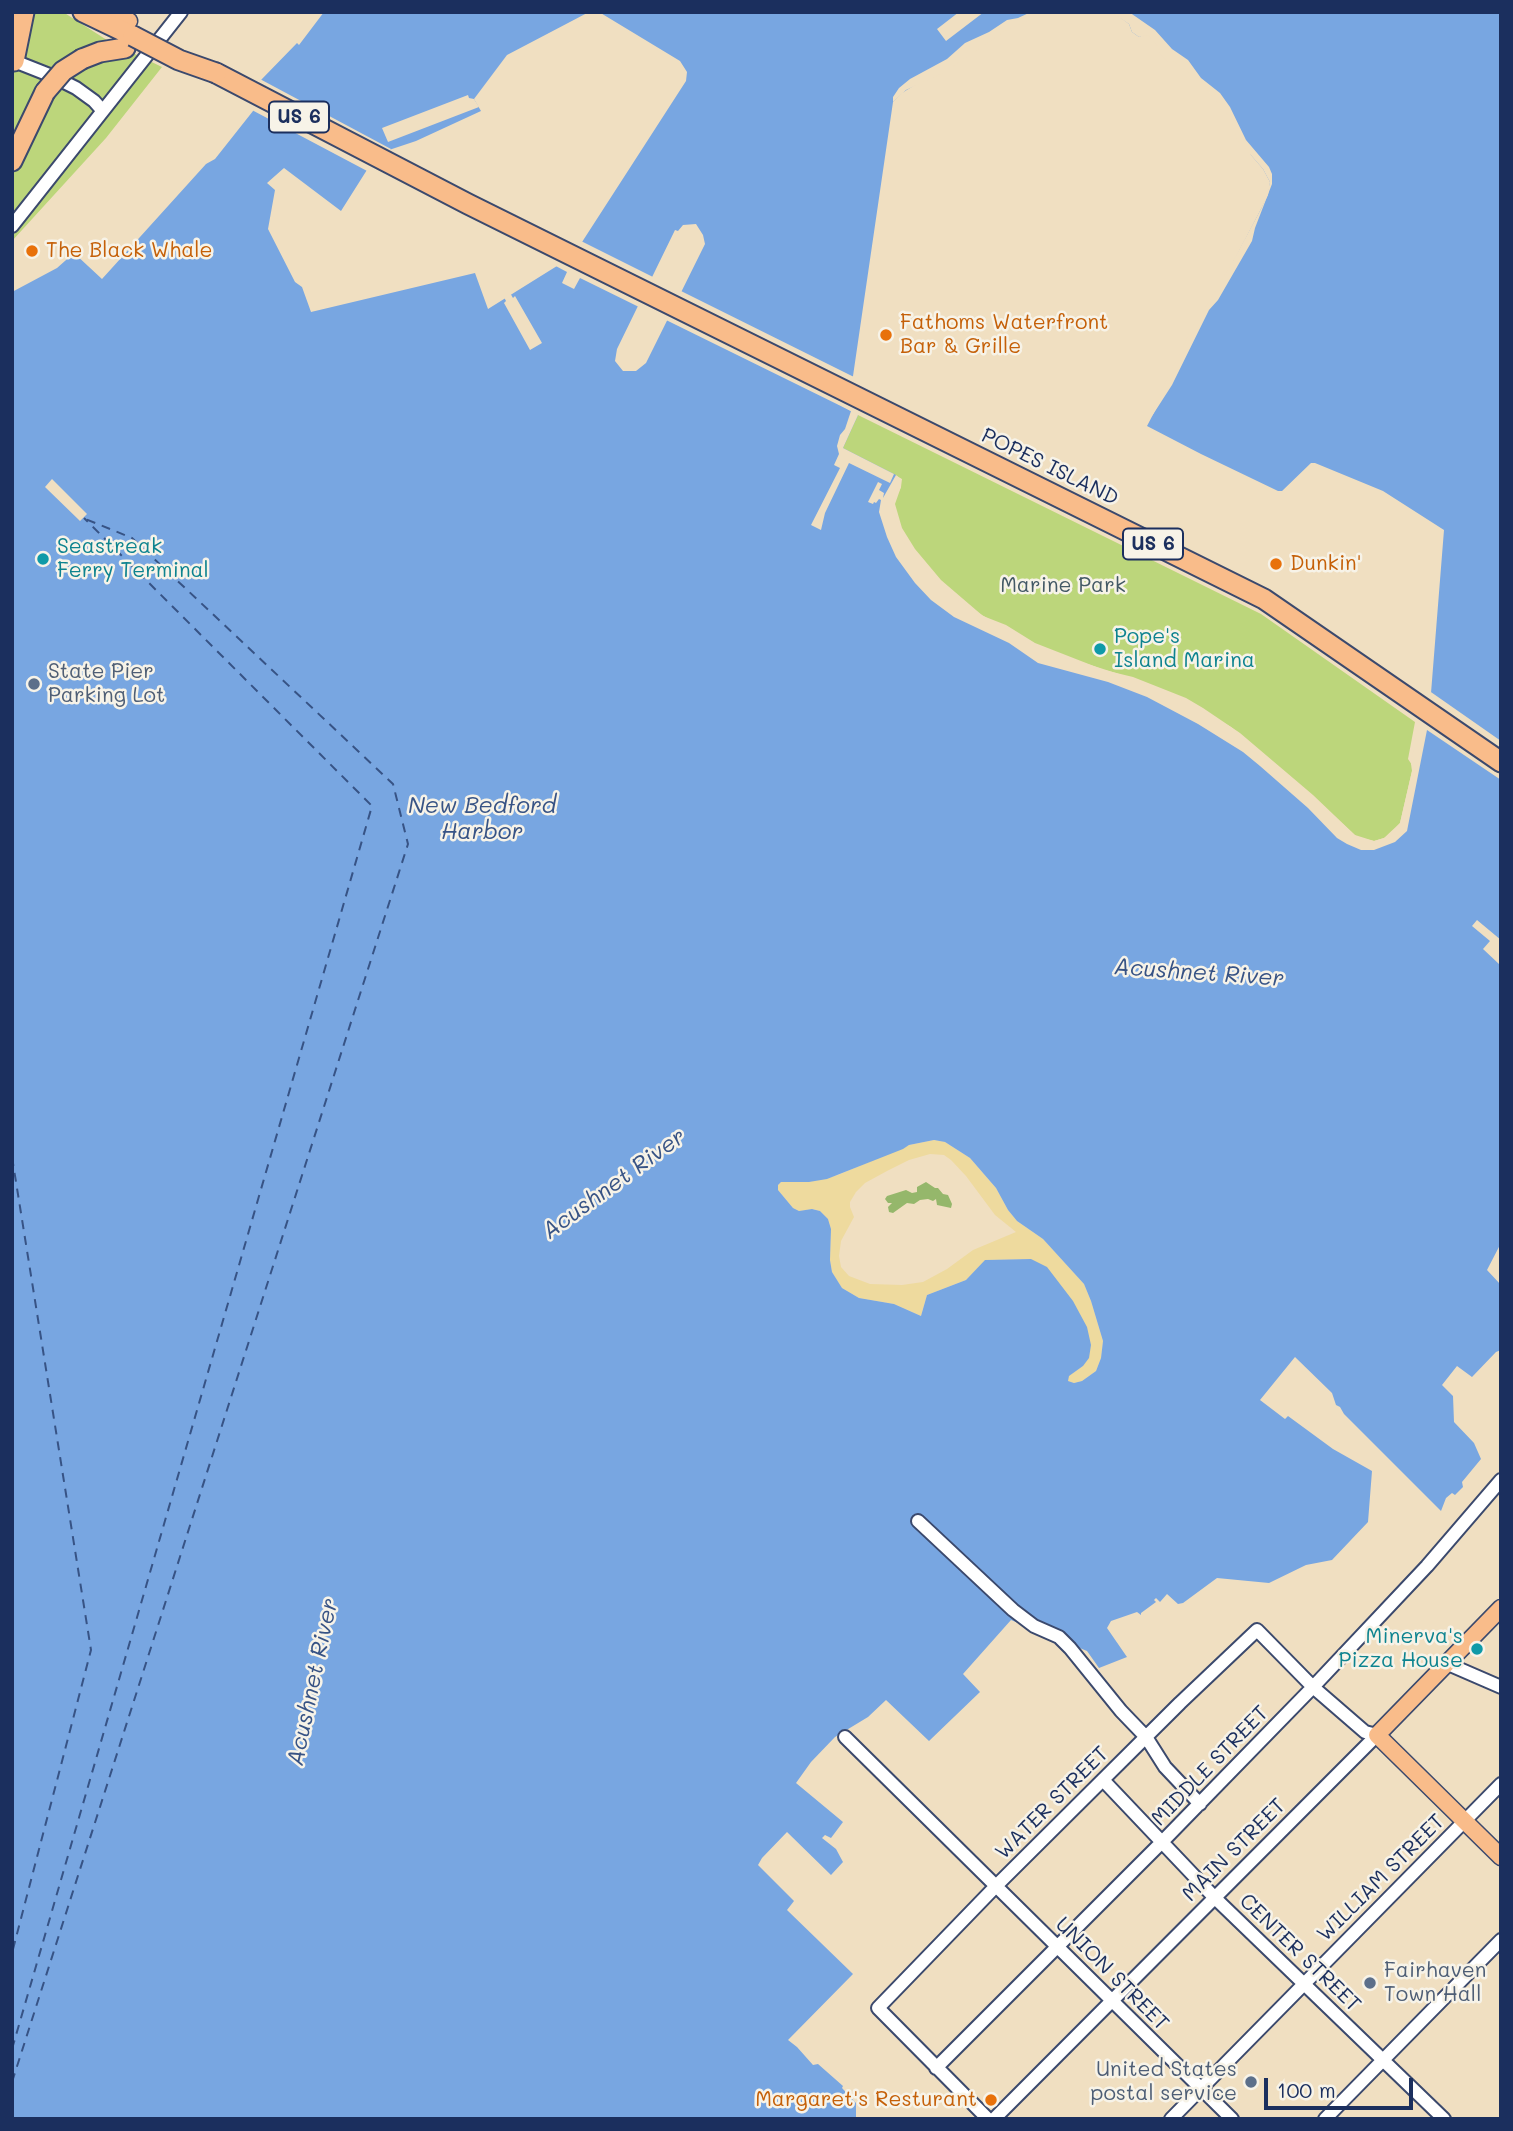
<!DOCTYPE html>
<style>
body{margin:0}
#map{position:relative;width:1513px;height:2131px;overflow:hidden;background:#f0dfc1;font-family:Mali,sans-serif}
canvas{display:block}
.frame{position:absolute;inset:0;border:14px solid #1b2f5e;pointer-events:none}
.scale{position:absolute;left:1264px;top:2078px;width:149px;height:32px;box-sizing:border-box;border:4px solid #1b2f5e;border-top:0;padding-left:9px;font-size:21px;line-height:24px;white-space:nowrap;color:#1b2f5e;-webkit-text-stroke:5px #f7f3e8;paint-order:stroke}
</style>
<div id="map">
<canvas width="1513" height="2131"></canvas>
<div class="frame"></div>
<div class="scale">100 m</div>
</div>
<script>
const context = document.querySelector('canvas').getContext('2d');
context.lineJoin = 'round';
function paint(path, color) { context.fillStyle = color; context.fill(path, 'evenodd'); }
const shape = rows => new Path2D(rows.map(r => 'M' + r).join(''));
function strokePath(path, color, width, dash) { context.strokeStyle = color; context.lineWidth = width; context.lineCap = dash ? 'butt' : 'round'; context.setLineDash(dash || []); context.stroke(path); }
function label(font, color, halo, rows, align = 'center') {
  context.font = font + ' Mali,sans-serif'; context.lineWidth = 5; context.setLineDash([]); context.textBaseline = 'middle'; context.strokeStyle = halo; context.fillStyle = color; for (const [text, x, y, turn = 0] of rows) {
    context.save(); context.translate(x, y); context.rotate((+turn || 0) * Math.PI / 180); context.textAlign = isNaN(turn) ? turn : align; if (halo) context.strokeText(text, 0, 0); context.fillText(text, 0, 0); context.restore();
  }
}
paint(shape([
 [12,12,63,12,110,42,162,67,106,138,12,241],
 [858,415,1261,614,1415,722,1408,759,1412,765,1412,771,1400,823,1384,838,1374,841,1355,835,1313,795,1240,733,1203,708,1186,698,1133,677,1104,670,1035,643,1006,625,983,616,941,580,915,549,902,528,895,504,901,487,902,479,842,448]
]), '#bcd67b');
paint(shape([
 [926,1182,935,1188,938,1188,943,1194,948,1195,952,1204,951,1208,937,1205,936,1199,933,1201,928,1199,920,1200,914,1204,907,1203,893,1213,889,1212,888,1207,892,1203,888,1203,885,1199,887,1196,906,1190,912,1193,917,1192,917,1187]
]), '#95b76b');
paint(shape([
 [934,1140,945,1142,970,1158,996,1188,1008,1210,1017,1221,1043,1239,1084,1284,1091,1301,1103,1341,1101,1358,1096,1371,1082,1381,1074,1383,1067,1381,1068,1376,1083,1366,1031,1259,986,1260,966,1280,927,1295,921,1316,894,1304,859,1298,842,1288,832,1272,830,1260,831,1229,828,1219,820,1211,813,1209,799,1211,793,1208,778,1190,778,1185,781,1182,809,1182,838,1175,909,1145],
 [930,1154,944,1155,951,1160,966,1176,995,1215,1016,1232,973,1250,947,1269,923,1282,902,1285,870,1284,849,1276,841,1267,839,1256,841,1241,854,1217,850,1207,850,1202,856,1192,865,1183,887,1171,909,1160]
]), '#eeda9e');
paint(shape([
 [324,12,589,12,507,55,474,99,481,111,416,141,377,154,341,211,284,168,267,183,275,190,268,229,295,282,302,287,311,312,475,273,488,309,573,256,686,81,687,72,680,61,599,12,1050,12,1015,23,902,93,893,102,853,376,838,404,858,415,843,448,896,475,898,480,891,501,893,528,906,553,955,603,1036,651,1211,719,1355,840,1378,843,1401,829,1431,693,1444,530,1383,491,1315,463,1311,463,1282,491,1278,491,1201,454,1147,426,1261,209,1268,195,1270,182,1263,169,1251,155,1232,117,1199,80,1148,33,1139,37,1132,32,1129,24,1113,12,1501,12,1501,1243,1487,1270,1501,1285,1501,1350,1496,1352,1472,1377,1457,1366,1442,1385,1453,1396,1454,1422,1474,1443,1481,1459,1462,1482,1463,1487,1455,1495,1452,1493,1446,1498,1441,1511,1344,1414,1340,1407,1336,1405,1332,1393,1295,1357,1260,1400,1285,1419,1288,1416,1333,1449,1372,1471,1368,1522,1332,1560,1306,1565,1269,1583,1217,1578,1183,1603,1178,1604,1167,1594,1160,1602,1156,1598,1154,1600,1156,1602,1141,1613,1141,1615,1137,1612,1111,1621,1107,1628,1127,1657,1099,1668,1087,1651,1011,1620,963,1674,980,1692,929,1741,886,1700,868,1717,835,1737,811,1762,796,1783,843,1822,831,1838,825,1835,822,1838,836,1849,843,1862,831,1875,787,1832,762,1858,758,1865,794,1901,787,1910,853,1974,788,2040,797,2047,813,2065,818,2064,843,2086,842,2088,856,2103,856,2119,12,2119,12,292,57,268,74,253,102,279,206,164,215,159,253,111,261,80,297,43,299,45],
 [696,224,703,235,705,244,646,363,636,371,623,371,615,361,617,349,675,230,678,231,683,225],
 [934,1140,945,1142,970,1158,996,1188,1008,1210,1017,1221,1043,1239,1084,1284,1091,1301,1103,1341,1101,1358,1096,1371,1082,1381,1074,1383,1068,1381,1069,1376,1083,1366,1089,1358,1091,1345,1087,1327,1073,1301,1047,1267,1031,1259,985,1260,966,1280,927,1295,921,1316,894,1304,859,1298,842,1288,832,1272,830,1260,831,1229,828,1219,820,1211,812,1209,799,1211,793,1208,778,1190,778,1185,781,1182,809,1182,827,1179,903,1149,909,1145]
]), '#78a6e1');
paint(shape([
 [959,12,984,12,946,41,937,29],
 [1031,12,1052,12,1008,29,943,73,906,90,893,102,893,97,899,88,910,79,947,59,965,43,989,32,1007,20,1018,18],
 [1111,12,1129,12,1155,30,1172,49,1188,60,1201,78,1220,93,1230,107,1246,140,1269,167,1272,174,1272,184,1255,228,1252,241,1218,300,1209,310,1172,385,1152,416,1154,406,1196,320,1198,320,1233,261,1261,209,1267,195,1270,182,1263,169,1237,139,1231,119,1206,89,1190,73,1174,61,1168,62,1159,53,1160,49,1148,35,1139,37,1132,32,1129,24],
 [258,78,391,149,387,154,379,157,369,172,250,109],
 [468,95,469,98,474,99,479,107,388,142,382,128],
 [579,240,655,278,641,308,580,278,574,289,562,283,567,272,552,264,571,253],
 [679,290,856,378,842,402,860,412,861,415,858,415,843,448,894,474,890,483,849,463,825,513,821,530,811,525,840,468,834,465,839,454,837,446,840,435,845,429,851,411,664,319],
 [509,291,513,298,515,296,542,343,530,350,504,303,506,301,503,295],
 [896,475,901,479,901,487,894,502,893,510,900,537,933,579,957,600,1037,648,1119,674,1174,696,1231,727,1299,784,1357,837,1374,841,1384,838,1391,834,1400,823,1412,771,1411,764,1418,726,1428,690,1501,741,1501,780,1427,730,1407,831,1395,842,1374,850,1361,850,1347,844,1337,838,1308,808,1260,766,1243,752,1198,724,1147,697,1108,682,1038,663,1009,643,954,617,931,600,915,583,896,557,887,537,879,512,881,500,879,499,876,503,874,502,873,504,868,502,878,482,882,484,879,490,884,493,883,498],
 [52,479,87,514,80,521,45,487],
 [1477,920,1501,940,1501,961,1499,964,1483,949,1490,941,1472,926]
]), '#f0dfc1');
strokePath(shape([
 [12,1157,91,1650,12,1953],
 [12,2049,372,806,84,518],
 [12,2082,408,844,393,784,132,538,83,518]
]), '#375385', 2, [9, 7]);
const minor = shape([
 [14,61,52,76,76,88,94,101,102,110],
 [12,226,181,12],
 [918,1521,1013,1610,1034,1626,1059,1637,1070,1648,1121,1711,1146,1737,1165,1767,1200,1804],
 [1448,1664,1501,1687],
 [845,1737,1232,2119],
 [1103,1780,1215,1898,1444,2119],
 [936,2068,1161,1843,1313,1687,1427,1566,1501,1480],
 [988,2119,878,2008,996,1886,1180,1703,1257,1630,1313,1687,1365,1732,1377,1735],
 [994,2119,1377,1735],
 [1171,2119,1501,1784],
 [1325,2119,1501,1940]
]);
const major = shape([
 [111,12,129,21],
 [1501,1608,1377,1735,1501,1857]
]);
const highway = shape([
 [83,12,133,36],
 [82,59,100,52,125,48],
 [14,61,24,12],
 [216,73,468,204,1264,599,1501,762],
 [12,161,45,92]
]);
strokePath(minor, '#3b496d', 16);
strokePath(major, '#3b496d', 19);
strokePath(highway, '#3b496d', 23);
strokePath(minor, '#fff', 12);
strokePath(major, '#f9bc8a', 16);
strokePath(highway, '#f9bc8a', 19);
const highwayBridge = shape([
 [133,36,179,60,216,73],
 [45,92,63,71,82,59]
]);
strokePath(highwayBridge, '#3b496d', 23, []);
strokePath(highwayBridge, '#f9bc8a', 19);
for (const [x, y, r, color] of [
 [32,251,7,"#e8710a"],
 [886,335,7,"#e8710a"],
 [43,559,7,"#0f9aa8"],
 [1276,564,7,"#e8710a"],
 [1100,649,7,"#0f9aa8"],
 [34,684,7,"#5c6f8a"],
 [1477,1649,7,"#0f9aa8"],
 [1370,1983,7,"#5c6f8a"],
 [1251,2082,7,"#5c6f8a"],
 [991,2100,7,"#e8710a"]
]) { const dot = new Path2D(); dot.arc(x, y, r, 0, 2 * Math.PI); context.fillStyle = color; context.fill(dot); strokePath(dot, '#f7f3e8', 2.5); }
for (const [x, y, w] of [
 [299,117,60],
 [1153,544,60]
]) { const box = new Path2D(); box.roundRect(x - w / 2, y - 15.5, w, 31, 5); context.fillStyle = '#f7f3e8'; context.fill(box); strokePath(box, '#1b2f5e', 2); }
label('bold 19px', '#1b2f5e', null, [
 ["US 6",299,117],
 ["US 6",1153,544]
]);
label('21px', '#c56008', '#f7f3e8', [
 ["The Black Whale",46,251],
 ["Fathoms Waterfront",900,323],
 ["Bar & Grille",900,347],
 ["Dunkin'",1290,564],
 ["Margaret's Resturant",977,2100,"right"]
], 'left');
label('21px', '#1b2f5e', '#f7f3e8', [
 ["POPES ISLAND",1050,467,26],
 ["MIDDLE STREET",1210,1766,-46],
 ["WATER STREET",1052,1803,-45],
 ["MAIN STREET",1234,1850,-45],
 ["WILLIAM STREET",1381,1878,-45],
 ["CENTER STREET",1300,1953,44],
 ["UNION STREET",1112,1974,45]
]);
label('21px', '#0d838f', '#f7f3e8', [
 ["Seastreak",57,547],
 ["Ferry Terminal",57,571],
 ["Pope's",1114,637],
 ["Island Marina",1114,661],
 ["Minerva's",1463,1637,"right"],
 ["Pizza House",1463,1661,"right"]
], 'left');
label('21px', '#435965', '#f7f3e8', [
 ["Marine Park",1063,586]
]);
label('21px', '#4e5e75', '#f7f3e8', [
 ["State Pier",48,672],
 ["Parking Lot",48,696],
 ["Fairhaven",1384,1971],
 ["Town Hall",1384,1995],
 ["United States",1237,2070,"right"],
 ["postal service",1237,2094,"right"]
], 'left');
label('italic 23px', '#375385', '#f7f3e8', [
 ["New Bedford",482,806],
 ["Harbor",482,832],
 ["Acushnet River",1199,973,4],
 ["Acushnet River",614,1184,-36],
 ["Acushnet River",313,1682,-78]
]);
</script>
